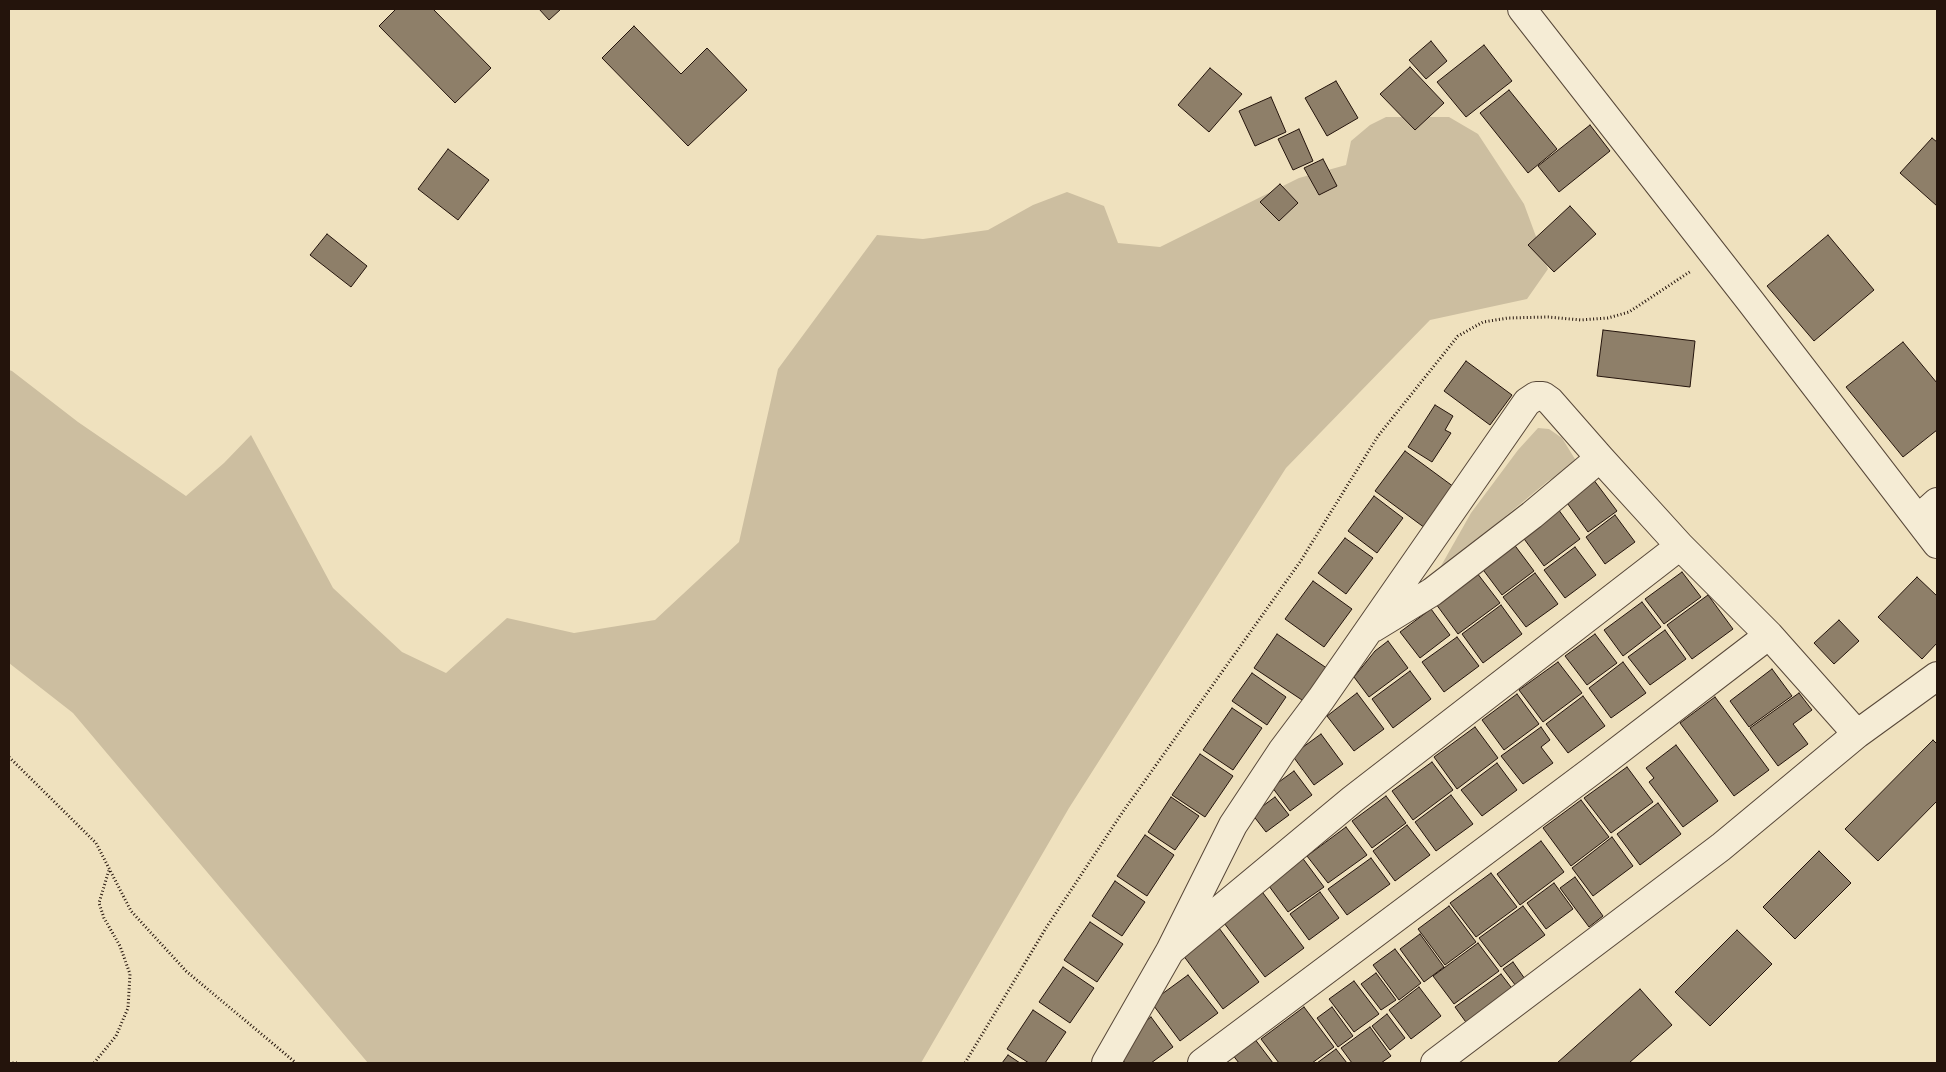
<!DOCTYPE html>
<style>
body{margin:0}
#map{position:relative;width:1946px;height:1072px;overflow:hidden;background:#efe1be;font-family:"IM FELL French Canon",serif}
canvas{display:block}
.frame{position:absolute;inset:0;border:10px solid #24140c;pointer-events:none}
</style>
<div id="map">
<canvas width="1946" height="1072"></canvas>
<div class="frame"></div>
</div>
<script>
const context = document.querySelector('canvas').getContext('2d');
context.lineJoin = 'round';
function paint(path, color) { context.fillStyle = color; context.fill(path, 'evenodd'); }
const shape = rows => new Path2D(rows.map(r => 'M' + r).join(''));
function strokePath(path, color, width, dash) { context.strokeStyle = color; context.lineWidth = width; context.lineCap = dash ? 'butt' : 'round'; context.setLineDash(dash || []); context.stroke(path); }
paint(shape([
 [1386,117,1449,117,1478,134,1524,204,1548,269,1527,299,1430,320,1286,468,1069,808,921,1063,368,1063,73,713,9,663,9,370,12,371,78,422,186,496,224,463,251,435,333,588,402,652,446,673,507,618,574,633,655,620,739,542,778,369,877,235,923,239,988,230,1033,205,1067,192,1104,206,1118,243,1160,247,1299,178,1346,165,1351,141,1370,125],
 [1538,428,1549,429,1562,438,1578,464,1548,481,1437,573,1471,513,1518,450]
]), '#ccbea0');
const building = shape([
 [396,9,433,9,491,68,455,103,379,26,396,9],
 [539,9,561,9,549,20,539,9],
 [634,26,681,74,707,48,747,90,688,146,602,58,634,26],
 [1431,41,1447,61,1426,79,1409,60,1431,41],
 [1484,45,1512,81,1466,117,1437,82,1484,45],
 [1410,67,1444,103,1415,130,1380,94,1410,67],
 [1210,68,1242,94,1209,132,1178,105,1210,68],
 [1336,81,1358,118,1327,136,1305,98,1336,81],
 [1509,90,1557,149,1528,173,1480,113,1509,90],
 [1271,97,1286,132,1255,146,1239,111,1271,97],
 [1590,125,1610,151,1559,192,1538,166,1590,125],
 [1299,129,1313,161,1293,170,1278,139,1299,129],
 [1932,138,1937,142,1937,206,1900,173,1932,138],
 [448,149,489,180,458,220,418,189,448,149],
 [1323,159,1337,186,1319,195,1304,168,1323,159],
 [1280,184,1298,203,1279,221,1260,202,1280,184],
 [1570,206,1596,234,1554,272,1528,245,1570,206],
 [327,234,367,266,351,287,310,255,327,234],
 [1828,235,1874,290,1814,341,1767,286,1828,235],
 [1603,330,1695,341,1690,387,1597,376,1603,330],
 [1903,342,1937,383,1937,430,1903,457,1846,387,1903,342],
 [1466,361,1512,395,1490,425,1444,391,1466,361],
 [1435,405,1453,416,1445,430,1451,433,1432,462,1408,447,1435,405],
 [1405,451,1454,487,1425,528,1375,491,1405,451],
 [1593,479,1617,511,1588,532,1565,500,1593,479],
 [1374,496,1403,518,1377,553,1348,531,1374,496],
 [1558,509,1580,539,1544,566,1522,536,1558,509],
 [1615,515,1635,542,1605,564,1586,537,1615,515],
 [1345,538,1373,558,1346,594,1318,573,1345,538],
 [1513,543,1534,571,1502,595,1481,567,1513,543],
 [1575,547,1596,575,1565,598,1544,570,1575,547],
 [1682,572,1701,597,1664,624,1645,599,1682,572],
 [1477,573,1500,603,1458,634,1436,604,1477,573],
 [1535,573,1558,604,1526,627,1503,597,1535,573],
 [1917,577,1937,596,1937,643,1922,659,1878,617,1917,577],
 [1313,581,1352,609,1324,647,1285,619,1313,581],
 [1708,595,1733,629,1692,659,1667,625,1708,595],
 [1642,602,1661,627,1623,656,1604,630,1642,602],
 [1501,605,1522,634,1483,663,1462,634,1501,605],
 [1431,609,1450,635,1420,658,1400,632,1431,609],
 [1839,620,1859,641,1834,664,1814,643,1839,620],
 [1665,630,1686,659,1650,685,1628,657,1665,630],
 [1277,634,1328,669,1305,702,1254,668,1277,634],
 [1595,634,1617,663,1587,685,1565,656,1595,634],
 [1457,637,1479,666,1444,692,1422,662,1457,637],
 [1388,641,1408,668,1369,697,1354,677,1375,651,1388,641],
 [1558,662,1582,693,1543,722,1519,690,1558,662],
 [1623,662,1646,693,1611,718,1589,688,1623,662],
 [1772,669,1792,696,1749,727,1730,701,1772,669],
 [1410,671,1431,699,1393,728,1372,699,1410,671],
 [1252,673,1286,697,1267,725,1232,701,1252,673],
 [1357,693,1384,729,1354,751,1327,716,1357,693],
 [1799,693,1812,710,1793,724,1808,744,1778,766,1750,728,1799,693],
 [1517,694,1539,724,1504,750,1482,720,1517,694],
 [1583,696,1605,726,1568,753,1546,724,1583,696],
 [1715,697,1769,770,1734,796,1680,723,1715,697],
 [1232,708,1262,728,1233,770,1203,750,1232,708],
 [1475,727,1498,758,1457,789,1434,757,1475,727],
 [1541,727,1550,740,1541,747,1553,763,1523,784,1501,756,1541,727],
 [1321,734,1343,764,1314,785,1292,755,1321,734],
 [1933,740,1937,744,1937,801,1878,861,1845,829,1933,740],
 [1676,745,1718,801,1683,827,1649,782,1654,778,1646,768,1676,745],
 [1200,754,1233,776,1205,817,1172,795,1200,754],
 [1432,762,1453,790,1413,820,1392,791,1432,762],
 [1497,763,1517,790,1482,816,1461,790,1497,763],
 [1627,767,1653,802,1611,833,1584,798,1627,767],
 [1294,771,1312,795,1290,811,1272,787,1294,771],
 [1451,795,1473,824,1436,851,1415,822,1451,795],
 [1386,796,1406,823,1372,848,1352,821,1386,796],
 [1171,797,1199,816,1175,850,1148,832,1171,797],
 [1275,797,1289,815,1266,832,1252,814,1275,797],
 [1581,800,1609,837,1571,866,1543,828,1581,800],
 [1658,803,1681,834,1640,865,1617,834,1658,803],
 [1407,825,1430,855,1395,881,1373,851,1407,825],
 [1346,827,1367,855,1328,883,1307,856,1346,827],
 [1145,835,1174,855,1147,896,1117,876,1145,835],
 [1612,837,1633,866,1593,896,1572,868,1612,837],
 [1541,841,1564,872,1520,905,1497,874,1541,841],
 [1819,851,1851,883,1795,939,1763,907,1819,851],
 [1301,856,1324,887,1288,912,1266,882,1301,856],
 [1371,858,1390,884,1347,915,1328,889,1371,858],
 [1491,873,1517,907,1476,937,1450,903,1491,873],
 [1575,877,1603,916,1589,927,1560,888,1575,877],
 [1115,881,1145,902,1122,936,1092,916,1115,881],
 [1554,883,1573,909,1546,929,1527,903,1554,883],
 [1260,889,1304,948,1265,977,1221,919,1260,889],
 [1320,892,1339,918,1309,940,1290,914,1320,892],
 [1449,906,1476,942,1445,965,1418,929,1449,906],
 [1523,906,1545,935,1501,967,1479,938,1523,906],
 [1090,922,1123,944,1097,982,1064,960,1090,922],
 [1216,924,1259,982,1223,1009,1180,951,1216,924],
 [1737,930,1772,964,1710,1026,1675,992,1737,930],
 [1420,934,1444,967,1424,982,1400,949,1420,934],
 [1478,943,1499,971,1454,1004,1433,976,1478,943],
 [1395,949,1421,983,1399,1000,1373,965,1395,949],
 [1513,962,1525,979,1516,986,1503,969,1513,962],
 [1063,967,1094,988,1070,1023,1039,1002,1063,967],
 [1376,973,1396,1000,1381,1010,1361,984,1376,973],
 [1501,974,1514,991,1468,1025,1455,1007,1501,974],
 [1188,975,1218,1013,1180,1041,1151,1002,1188,975],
 [1354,981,1379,1014,1354,1032,1329,999,1354,981],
 [1419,987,1441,1016,1411,1039,1389,1010,1419,987],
 [1640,989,1672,1025,1629,1063,1557,1063,1640,989],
 [1304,1007,1334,1047,1312,1063,1279,1063,1261,1039,1304,1007],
 [1332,1007,1353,1036,1338,1047,1317,1018,1332,1007],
 [1033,1010,1066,1032,1045,1063,1029,1063,1007,1049,1033,1010],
 [1387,1014,1405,1038,1390,1050,1372,1026,1387,1014],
 [1151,1017,1173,1047,1151,1063,1125,1063,1118,1053,1134,1030,1151,1017],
 [1370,1027,1391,1056,1381,1063,1352,1063,1341,1048,1370,1027],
 [1254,1038,1273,1063,1239,1063,1232,1054,1254,1038],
 [1336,1049,1347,1063,1317,1063,1336,1049],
 [1008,1055,1020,1063,1002,1063,1008,1055]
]);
paint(building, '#8e7f69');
strokePath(building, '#24140c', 1);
const minor = shape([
 [1522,9,1751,302,1937,544],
 [1918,519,1937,502],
 [1373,628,1432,592,1532,515,1600,458],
 [1170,951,1353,799,1680,546,1769,635,1857,734,1937,676],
 [1106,1063,1170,951,1233,825,1282,751,1321,699,1527,402,1536,396,1543,396,1550,401,1600,458,1680,546],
 [1202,1063,1593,770,1769,635],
 [1435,1063,1721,847,1857,734]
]);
strokePath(minor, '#574738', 30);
strokePath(shape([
 [9,757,96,843,131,911,186,971,296,1063],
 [9,1063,19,1063],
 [94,1063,116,1036,128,1008,130,974,120,946,104,918,99,903,109,870],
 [965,1063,1046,928,1122,813,1300,562,1378,436,1458,336,1483,322,1508,318,1548,317,1581,320,1608,318,1629,312,1691,271]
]), '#24140c', 3, [1, 2.5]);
strokePath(minor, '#f5ecd5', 28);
</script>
